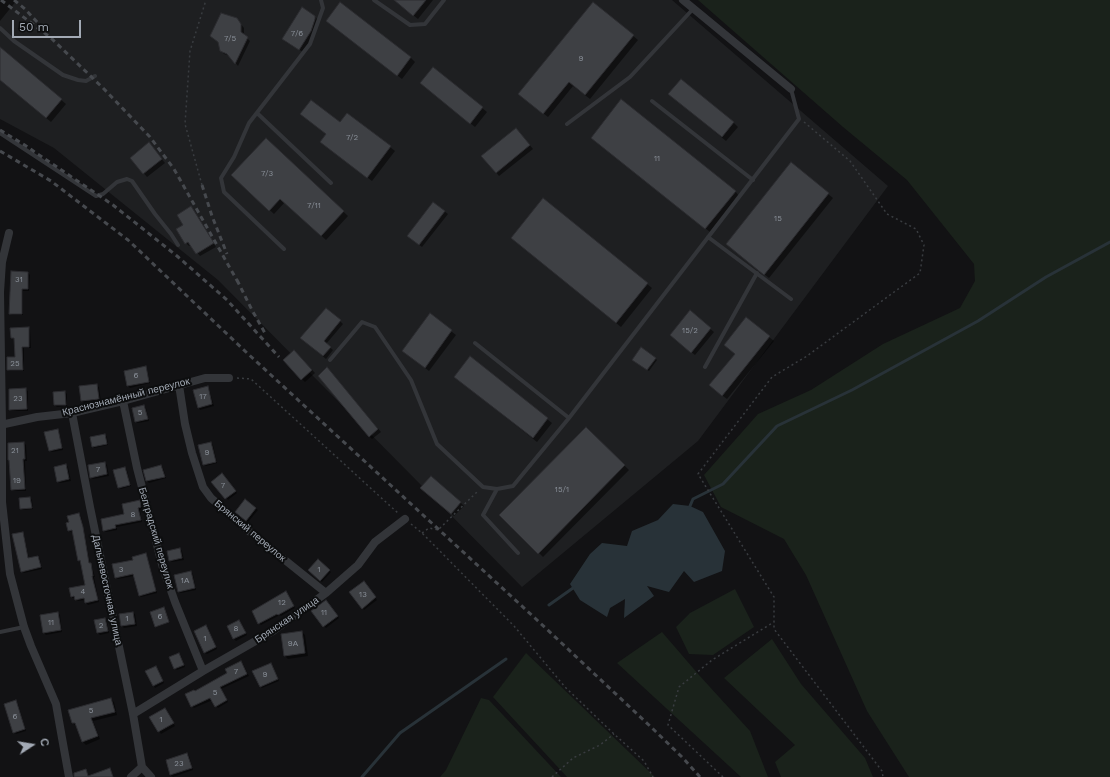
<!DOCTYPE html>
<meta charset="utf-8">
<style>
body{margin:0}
#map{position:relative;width:1110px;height:777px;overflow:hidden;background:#121214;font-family:"Work Sans",sans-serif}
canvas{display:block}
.north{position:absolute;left:12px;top:725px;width:40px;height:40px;-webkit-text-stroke:3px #0d0e0f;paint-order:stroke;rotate:78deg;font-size:11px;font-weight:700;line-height:16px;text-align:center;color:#a3aab5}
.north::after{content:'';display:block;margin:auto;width:14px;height:18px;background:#a3aab5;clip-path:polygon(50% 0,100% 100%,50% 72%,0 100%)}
.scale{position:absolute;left:12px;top:20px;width:69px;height:18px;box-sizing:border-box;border:2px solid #a3aab5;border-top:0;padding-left:5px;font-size:12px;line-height:14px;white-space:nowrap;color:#a3aab5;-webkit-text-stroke:3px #0d0e0f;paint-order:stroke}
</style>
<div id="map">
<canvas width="1110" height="777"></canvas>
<div class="north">С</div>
<div class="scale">50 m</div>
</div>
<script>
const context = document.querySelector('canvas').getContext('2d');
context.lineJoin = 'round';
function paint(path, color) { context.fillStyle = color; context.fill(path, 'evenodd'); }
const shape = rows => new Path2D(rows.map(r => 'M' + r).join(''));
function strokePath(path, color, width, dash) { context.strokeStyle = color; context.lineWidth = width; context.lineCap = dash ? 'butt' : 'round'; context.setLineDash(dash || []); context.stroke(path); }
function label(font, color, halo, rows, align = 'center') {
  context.font = font + ' "Work Sans",sans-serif'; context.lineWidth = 4; context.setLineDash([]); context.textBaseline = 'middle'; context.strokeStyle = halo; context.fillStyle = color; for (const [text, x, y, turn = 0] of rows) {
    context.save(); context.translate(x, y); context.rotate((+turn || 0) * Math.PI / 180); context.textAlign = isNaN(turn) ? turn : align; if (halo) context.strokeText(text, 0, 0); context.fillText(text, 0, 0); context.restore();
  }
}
paint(shape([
 [0,0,672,0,888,186,698,441,522,587,218,280,54,148,0,119]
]), '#1e1f21');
paint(shape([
 [698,0,1110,0,1110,777,909,777,867,711,806,575,784,539,721,507,704,475,758,414,811,390,883,344,960,308,975,281,974,264,907,180,843,127],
 [735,589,754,627,713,655,689,654,676,627,690,613],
 [662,632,699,675,750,731,768,777,741,777,617,663],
 [772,639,801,684,865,758,873,777,781,777,775,762,795,745,724,678],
 [526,653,655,777,567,777,493,697],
 [481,698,489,700,561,777,440,777,446,770]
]), '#1a221b');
paint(shape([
 [673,504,690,506,703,512,725,551,722,571,694,582,684,571,669,592,647,586,654,596,624,618,625,599,610,608,607,617,580,600,570,584,590,554,602,543,627,546,632,531,658,520]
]), '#283238');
paint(shape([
 [0,0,17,0,0,21],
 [394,0,433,0,418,19],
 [594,3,638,40,590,99,573,86,548,117,524,98],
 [315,17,318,20,314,34,303,52,286,42,283,39],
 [240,23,244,28,244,35,250,41,238,66,230,56,224,54,221,50,219,42,211,36],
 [331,25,411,58,415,62,402,79],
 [0,48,66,104,51,122,0,80],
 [433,68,487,112,475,127,425,87],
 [674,98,733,122,738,127,726,141],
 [340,123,390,147,395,151,372,181,326,146],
 [519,132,533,149,499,176,483,156],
 [266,139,348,216,326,240,285,202,274,214,232,175],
 [596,142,735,191,739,196,710,232],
 [152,147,165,163,147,177,131,158],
 [791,164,833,198,769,278,731,248],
 [543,200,652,288,621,327,516,242],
 [191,208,194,211,216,247,200,256,191,245,189,246,186,243,184,225],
 [444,211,448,214,422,247,411,239],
 [28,273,30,275,29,291,23,291,23,315,12,315,10,313],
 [690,312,714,332,695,355,674,338],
 [430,315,456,335,429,371,403,351],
 [340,321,343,324,326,344,333,350,326,359,305,341],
 [28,328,30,330,31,348,24,348,24,371,10,371,8,369,16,358,15,339,14,339,12,337],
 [769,337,774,341,727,399,715,390,736,354],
 [297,354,315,373,305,382,302,379],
 [470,358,552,423,537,442,460,381],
 [655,358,657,360,649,371,635,361],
 [145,367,147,369,150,383,130,388,128,386,125,372],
 [330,372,381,432,372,439,369,436],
 [97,386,99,387,101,401,84,403,82,401],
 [207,388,209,389,214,406,200,410,199,408],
 [26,390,28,391,28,411,12,411,10,410],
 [65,392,67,394,67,406,57,407,55,405],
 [144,406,146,408,149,421,138,423,136,422],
 [586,428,629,470,543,557,501,515],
 [58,430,59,432,63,450,52,452,50,450],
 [105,435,107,437,108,445,94,448,93,446],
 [24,443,26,445,27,461,25,461,26,491,14,491,12,489,10,461,8,460],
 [211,443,213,445,217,463,206,466,204,464],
 [105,463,107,465,109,476,93,479,91,477],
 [66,465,68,467,71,481,60,483,58,481],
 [161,466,163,468,166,478,149,483,147,481],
 [125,468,127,470,130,483,119,486],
 [223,476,237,493,228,500,212,482],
 [131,485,131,486,121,489,120,488],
 [425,491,461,503,464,506,454,516],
 [30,498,32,500,33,509,23,510,21,508],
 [245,500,258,510,248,522,236,512],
 [139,501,141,503,143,509,140,510,142,522,117,527,117,530,106,532,104,530,125,514],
 [79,514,81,516,84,530,90,564,92,566,95,577,94,577,99,602,88,605,86,603,85,600,78,601,76,598,73,598,71,597,86,585,81,562,79,560,73,531,71,532,69,530],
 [23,533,24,535,29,559,38,557,40,559,42,569,24,573,22,571],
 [180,549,182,551,184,560,172,562,170,560],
 [146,554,147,556,157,593,141,597,139,595,134,576,118,579,116,577,135,561],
 [318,560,331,572,322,582,309,570],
 [191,572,193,574,196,590,181,593,179,592],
 [365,585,377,600,364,610,363,608],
 [286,592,295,608,281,616,280,615,261,625,259,623],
 [327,603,339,618,326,628,324,626],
 [164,608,169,622,157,627,156,626],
 [58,613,60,615,62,632,46,635,44,633],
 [133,613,135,614,137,626,124,628,122,626],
 [105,619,107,621,109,633,100,635,98,633],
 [239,621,247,635,236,641,234,639],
 [206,626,208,628,217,649,207,654,205,653,195,631],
 [302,632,305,635,308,656,288,659,285,656],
 [179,654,181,656,185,667,177,670,175,668],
 [241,663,243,664,249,676,221,689,228,702,218,708,213,700,194,708,192,706,195,692,228,674],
 [271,664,272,666,279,681,262,688,261,687],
 [157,669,164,683,155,688,147,672],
 [111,699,114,702,117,715,93,721,100,739,86,745,83,742,77,725,76,726,73,723],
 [16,702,18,704,26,731,16,734,14,732],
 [166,711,175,726,161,734,151,717],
 [187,754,189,756,193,770,173,777,171,775,167,761]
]), '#0007');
strokePath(shape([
 [690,506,693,499,723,484,777,426,852,390,978,321,1046,277,1110,242],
 [549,605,573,588],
 [362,777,400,733,506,659]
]), '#283238', 3);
const building = shape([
 [394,0,426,0,413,16,394,0],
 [340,2,411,57,397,76,326,21,340,2],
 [593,2,634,35,585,95,569,82,543,114,518,94,593,2],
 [302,7,315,16,315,19,311,31,299,50,282,39,302,7],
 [221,13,237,18,241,24,241,32,248,37,235,64,227,54,220,51,218,42,210,36,221,13],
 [0,47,62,99,46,118,0,80,0,47],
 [433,67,483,107,470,124,420,83,433,67],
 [681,79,734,122,722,137,668,94,681,79],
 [621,99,736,191,705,229,591,138,621,99],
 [311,100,340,122,347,113,391,146,367,178,320,142,326,134,300,114,311,100],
 [516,128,530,145,496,173,481,156,516,128],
 [266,138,344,211,321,236,280,199,269,211,231,175,266,138],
 [149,142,162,159,143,174,130,158,149,142],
 [791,162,829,193,764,275,726,244,791,162],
 [543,198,648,283,616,323,511,238,543,198],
 [433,202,445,211,419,245,407,236,433,202],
 [191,206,214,243,196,254,188,242,185,244,176,229,183,225,177,215,191,206],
 [11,271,28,272,28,289,22,289,22,314,9,314,11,271],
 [326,308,341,320,324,341,331,347,323,356,300,338,326,308],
 [690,310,711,328,691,353,670,335,690,310],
 [430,313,452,330,425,368,402,351,430,313],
 [746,317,770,336,722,396,709,385,735,354,724,345,746,317],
 [29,327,29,347,22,347,23,370,7,370,7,357,15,357,14,338,11,338,10,328,29,327],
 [641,347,656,358,647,370,632,360,641,347],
 [294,350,312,370,301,380,283,360,294,350],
 [470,356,548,418,533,438,454,377,470,356],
 [146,366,149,382,127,386,124,371,146,366],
 [327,367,378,429,369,437,318,376,327,367],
 [97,384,99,399,81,401,79,386,97,384],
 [208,386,212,404,198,408,193,390,208,386],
 [26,388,27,409,9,410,9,389,26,388],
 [65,391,66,405,54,405,53,392,65,391],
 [144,405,148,419,135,422,132,408,144,405],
 [586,427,625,465,538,554,499,515,586,427],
 [58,429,62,448,49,451,44,432,58,429],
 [105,434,107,444,92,447,90,437,105,434],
 [24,442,25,459,23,459,25,489,11,490,9,460,8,460,8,443,24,442],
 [211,442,216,462,203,465,198,445,211,442],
 [105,462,107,474,90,478,88,465,105,462],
 [66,464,69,479,57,482,54,467,66,464],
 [161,465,165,477,146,481,143,470,161,465],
 [125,467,130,485,118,488,113,470,125,467],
 [222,473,236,491,225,499,211,482,222,473],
 [431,476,461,502,451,514,420,488,431,476],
 [30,497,32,508,20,509,19,498,30,497],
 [245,499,256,508,246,521,235,512,245,499],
 [140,500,141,507,138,508,141,520,115,525,116,528,103,531,101,519,124,514,122,504,140,500],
 [79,513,83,527,89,563,91,563,93,576,92,576,98,600,85,603,84,598,75,600,74,596,71,597,69,588,85,585,80,560,78,561,72,530,68,531,66,523,69,522,67,516,79,513],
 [23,532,28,558,38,556,41,567,21,572,12,534,23,532],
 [180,548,182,558,169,561,167,551,180,548],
 [146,553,156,591,139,596,133,574,115,578,112,564,133,560,132,557,146,553],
 [318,559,330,570,320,581,308,570,318,559],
 [191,571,195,588,178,592,174,575,191,571],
 [364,581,376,597,362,609,349,592,364,581],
 [286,591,294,606,278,615,277,614,258,624,252,611,286,591],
 [326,600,338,616,323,627,311,611,326,600],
 [164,607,169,622,155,627,150,612,164,607],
 [58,612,61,630,43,633,40,615,58,612],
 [133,612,135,624,121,626,119,614,133,612],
 [105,618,108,631,97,633,94,620,105,618],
 [239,620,246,633,233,639,227,626,239,620],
 [206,625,216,647,204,653,194,631,206,625],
 [302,631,305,653,284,656,281,634,302,631],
 [179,653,184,665,174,669,169,657,179,653],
 [241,661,247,674,220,687,227,700,215,707,210,698,191,707,185,694,194,690,195,691,227,673,225,669,241,661],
 [271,663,278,679,260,687,252,671,271,663],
 [156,666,163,681,153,686,145,671,156,666],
 [111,698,115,712,91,718,98,736,82,742,75,723,72,723,68,710,111,698],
 [16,700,25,729,13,733,4,704,16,700],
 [165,708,174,723,158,732,149,717,165,708],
 [187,753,192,768,170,775,166,760,187,753],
 [110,768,113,777,74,777,74,773,86,769,88,776,110,768]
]);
paint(building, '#3e4044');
strokePath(building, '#2c2c30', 1);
strokePath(shape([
 [804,122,850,161,887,214,916,229,924,245,920,273,807,356,772,377,698,474,774,597,774,629,882,771,883,777],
 [202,185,185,124,190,51,206,0],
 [237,378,251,379,399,514],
 [411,524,422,533,514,626,565,687,614,734,644,761,653,777],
 [422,533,429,528,438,530,478,491],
 [552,777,573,758,600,745,614,734],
 [723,777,668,725,679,687,712,660,774,622]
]), '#393c40', 1.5, [2, 3]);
strokePath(shape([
 [374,0,410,25,425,24,444,0],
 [0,28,14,41,63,75,78,80,86,81,95,76],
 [652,101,753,180],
 [257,113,331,183],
 [567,124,630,77,693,9],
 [0,133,96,196,103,194,117,182,127,179,132,181,155,214,171,234,178,245],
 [708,237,791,299],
 [284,249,224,192,221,178,234,157,249,123,310,44,323,8,321,0],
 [475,343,569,418],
 [330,360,362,322,375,327,411,380,437,444,483,487,497,489,513,486,569,418,799,119,791,89],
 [705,367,757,273],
 [497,489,483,515,518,553],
 [0,632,24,627]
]), '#333539', 4);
strokePath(shape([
 [683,0,791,89],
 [9,233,2,262,0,292,2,424,2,502,10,574,24,627,31,646,56,704,62,738,69,777],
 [179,385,185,424,192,453,203,487,211,498,250,532,326,593],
 [123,401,137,468,163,568,175,602,203,671],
 [72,413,90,507,133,714,142,767],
 [0,425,37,417,72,413,123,401,205,378,229,378],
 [133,714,203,671,273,631,326,593,358,565,375,542,405,519],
 [142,767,151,777],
 [131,777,142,767]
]), '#333539', 8);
strokePath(shape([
 [1,0,51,38,103,88,150,137,174,169,239,284],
 [14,0,25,9,38,23],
 [0,130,23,144,113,205,177,256,227,300,279,357],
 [0,151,51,181,128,240,246,352,537,620,651,727,683,758,700,777],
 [202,185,212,216,227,254],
 [237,280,252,310,266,335]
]), '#46494e', 3, [5, 4]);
label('8px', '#8a9099', null, [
 ["7/6",297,34],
 ["7/5",230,39],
 ["9",581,59],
 ["7/2",352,138],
 ["11",657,159],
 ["7/3",267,174],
 ["7/11",314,206],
 ["15",778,219],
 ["31",19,280],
 ["15/2",690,331],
 ["25",15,364],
 ["6",136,376],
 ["17",203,397],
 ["23",18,399],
 ["5",140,413],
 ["21",15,451],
 ["9",207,453],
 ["7",98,470],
 ["19",17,481],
 ["7",223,486],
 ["15/1",562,490],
 ["8",133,515],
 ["3",121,570],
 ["1",319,570],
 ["1А",185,581],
 ["4",83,592],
 ["13",363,595],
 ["12",282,603],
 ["11",324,613],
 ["6",160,617],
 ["1",127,619],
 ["11",51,623],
 ["2",101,626],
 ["8",236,629],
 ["1",205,639],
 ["9А",293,644],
 ["7",236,672],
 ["9",265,675],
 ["5",215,693],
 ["5",91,711],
 ["6",15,717],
 ["1",161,720],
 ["23",179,764]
]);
label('10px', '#a3aab5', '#0d0e0f', [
 ["Краснознамённый переулок",126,397,-14],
 ["Брянский переулок",250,531,40],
 ["Белградский переулок",156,538,74],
 ["Дальневосточная улица",107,590,78],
 ["Брянская улица",287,620,-34]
]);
</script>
